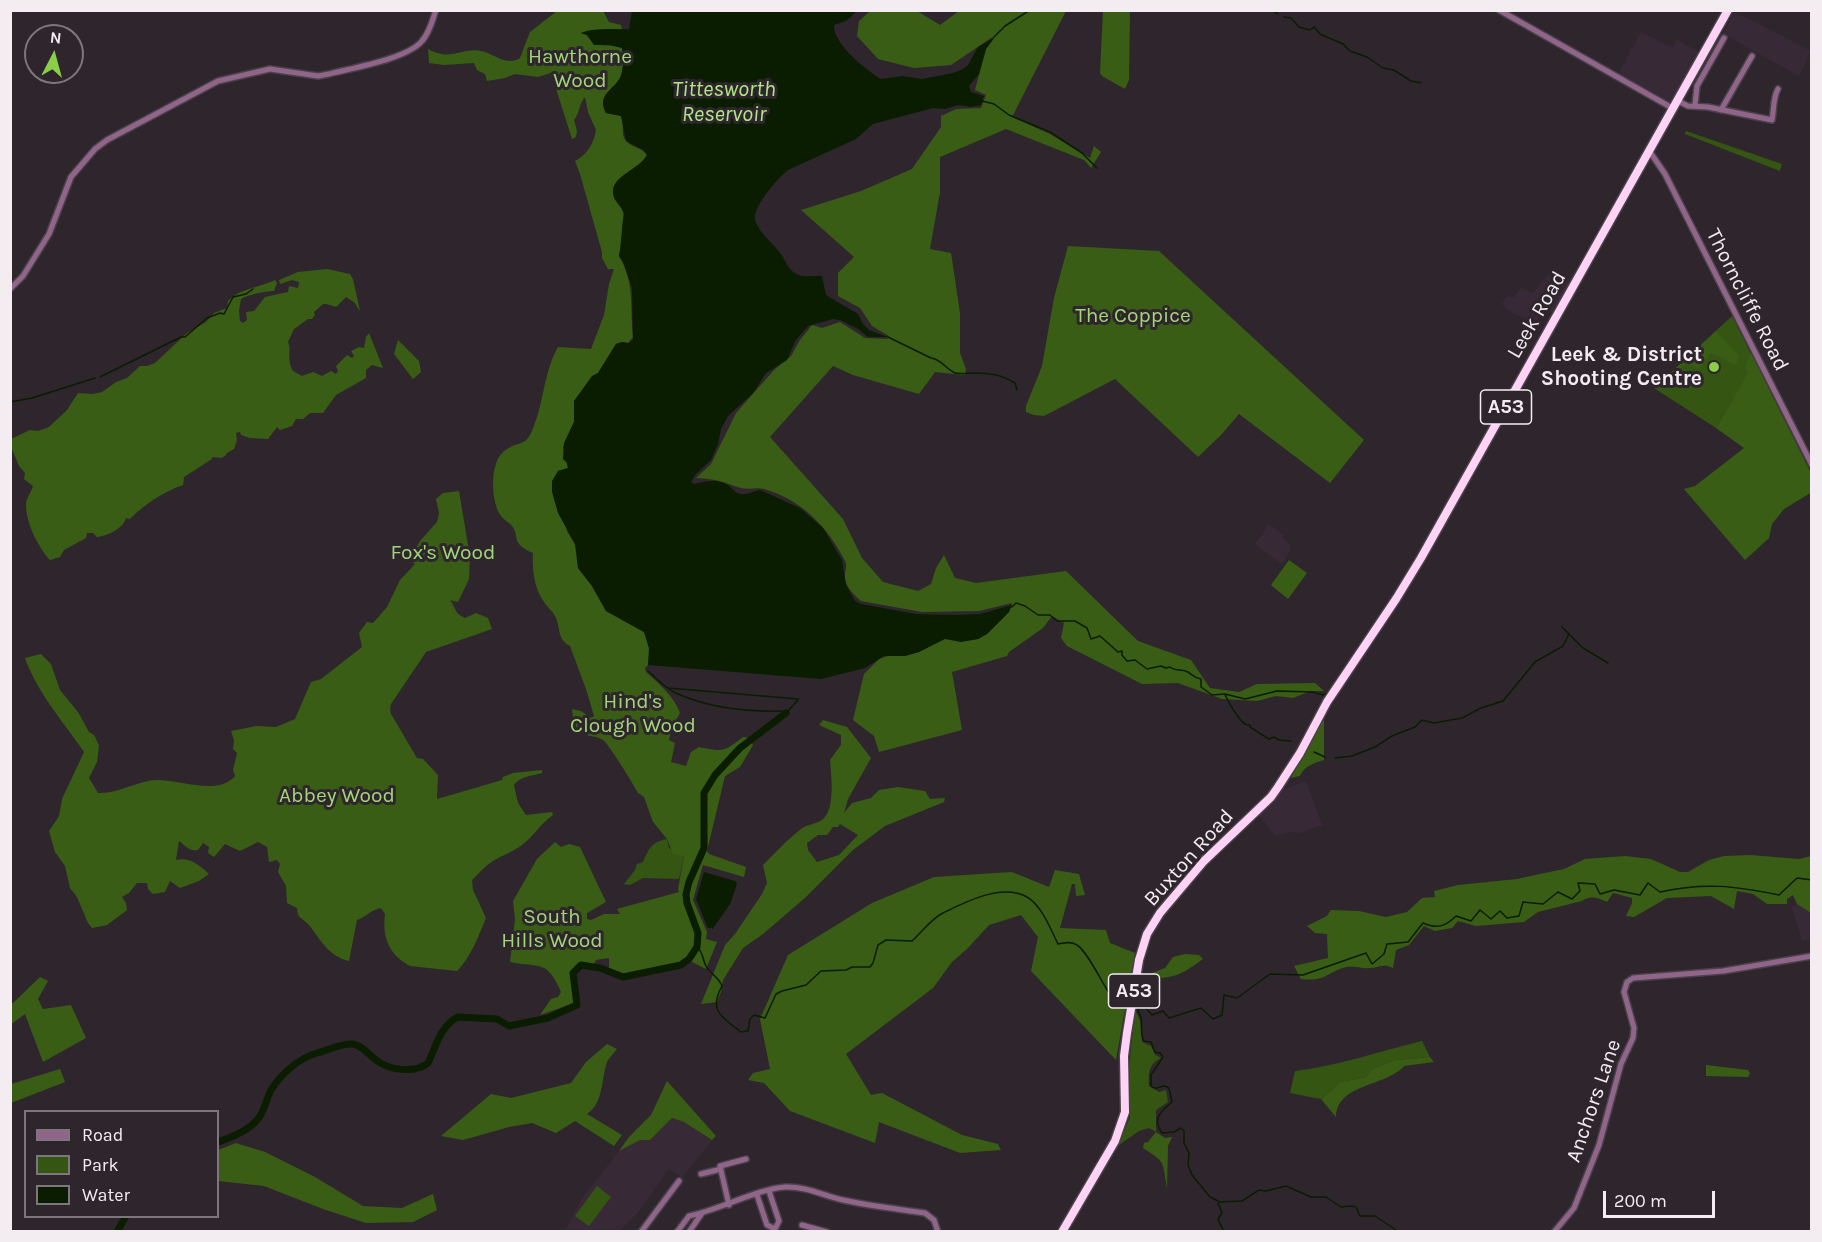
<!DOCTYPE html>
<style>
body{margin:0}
#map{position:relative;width:1822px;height:1242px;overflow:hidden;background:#2f262d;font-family:Karla,sans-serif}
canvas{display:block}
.frame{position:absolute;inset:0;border:12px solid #f3edf2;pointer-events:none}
.legend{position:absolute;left:24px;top:1110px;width:195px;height:108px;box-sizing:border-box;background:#2f262d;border:2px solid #7d767c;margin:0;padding:8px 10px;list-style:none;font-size:18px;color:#f3edf2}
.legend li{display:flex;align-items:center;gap:12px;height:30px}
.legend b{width:30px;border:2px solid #7d767c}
.north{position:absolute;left:24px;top:24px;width:60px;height:60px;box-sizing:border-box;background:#2f262d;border:2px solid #7d767c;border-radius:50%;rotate:6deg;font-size:16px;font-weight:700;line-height:24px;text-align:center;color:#f3edf2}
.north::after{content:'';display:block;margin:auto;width:21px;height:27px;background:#89cf49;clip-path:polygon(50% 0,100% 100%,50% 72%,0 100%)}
.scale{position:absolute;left:1603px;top:1191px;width:112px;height:27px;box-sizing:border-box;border:3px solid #f3edf2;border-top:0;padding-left:8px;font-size:18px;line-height:21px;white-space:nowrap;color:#f3edf2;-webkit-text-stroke:4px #2f262d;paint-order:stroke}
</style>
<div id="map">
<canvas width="1822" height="1242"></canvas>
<div class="frame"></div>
<ul class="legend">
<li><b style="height:8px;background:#916589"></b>Road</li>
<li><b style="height:16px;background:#345612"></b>Park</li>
<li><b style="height:16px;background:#0a1d00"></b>Water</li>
</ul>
<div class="north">N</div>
<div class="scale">200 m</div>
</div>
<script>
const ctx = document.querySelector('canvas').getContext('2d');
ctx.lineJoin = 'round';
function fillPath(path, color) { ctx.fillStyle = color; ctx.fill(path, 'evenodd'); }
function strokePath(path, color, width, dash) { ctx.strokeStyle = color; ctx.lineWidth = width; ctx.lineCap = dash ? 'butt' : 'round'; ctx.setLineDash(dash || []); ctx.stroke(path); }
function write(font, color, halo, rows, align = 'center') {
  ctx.font = font + ' Karla,sans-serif'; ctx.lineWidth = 6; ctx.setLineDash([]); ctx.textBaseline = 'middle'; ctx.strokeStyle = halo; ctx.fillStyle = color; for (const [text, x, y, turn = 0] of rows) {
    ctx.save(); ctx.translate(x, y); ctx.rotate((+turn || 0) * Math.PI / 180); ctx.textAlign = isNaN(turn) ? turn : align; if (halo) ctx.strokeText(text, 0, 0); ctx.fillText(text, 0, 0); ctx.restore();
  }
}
fillPath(new Path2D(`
 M 1735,12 L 1811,51 L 1799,76 L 1723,34 Z
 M 1641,32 L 1672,48 L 1677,40 L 1700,53 L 1673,103 L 1618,74 Z
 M 1552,271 L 1557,271 L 1567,275 L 1570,284 L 1554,313 L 1544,309 L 1535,324 L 1506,309 L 1502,304 L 1507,296 L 1514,298 L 1521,287 L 1532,293 Z
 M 1269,524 L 1284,535 L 1282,537 L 1290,544 L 1290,551 L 1282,564 L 1255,544 Z
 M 1306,781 L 1319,817 L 1323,825 L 1299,833 L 1289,832 L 1276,836 L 1258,814 L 1282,790 Z
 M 1797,904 L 1811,913 L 1811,939 L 1802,941 L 1792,907 Z
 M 672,1118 L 684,1122 L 712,1140 L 682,1178 L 669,1169 L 636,1215 L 619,1231 L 564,1232 L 581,1200 L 619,1151 L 640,1140 L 650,1140 Z`), '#382936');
fillPath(new Path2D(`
 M 1686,131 L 1782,164 L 1780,171 L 1685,134 Z
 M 1732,316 L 1755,362 L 1716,428 L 1654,388 Z
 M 667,839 L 669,848 L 684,856 L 679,879 L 643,878 L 630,885 L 624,884 L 635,870 L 637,864 L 643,862 C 649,848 652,842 667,839 Z
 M 1135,1010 L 1140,1020 L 1142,1042 L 1151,1046 L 1155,1055 L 1161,1058 C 1149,1064 1148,1073 1149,1086 L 1159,1092 L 1166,1090 L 1168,1102 L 1156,1110 L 1156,1132 L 1149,1128 L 1139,1131 L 1116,1147 L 1130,1118 L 1129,1068 Z
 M 1422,1041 L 1430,1057 L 1395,1060 L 1372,1069 L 1366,1077 L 1340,1082 L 1321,1099 L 1290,1093 L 1295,1071 C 1338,1066 1380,1051 1422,1041 Z
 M 597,1186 L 611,1197 L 589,1226 L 575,1216 Z`), '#345612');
fillPath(new Path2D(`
 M 557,11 L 603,11 L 609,22 L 621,25 L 622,29 C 607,32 595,28 581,33 L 587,35 C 598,51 606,42 622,48 C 624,57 624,74 618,81 C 609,93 598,97 606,113 L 621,116 C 625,124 620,134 626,141 C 632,148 642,147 647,155 L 640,164 L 618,180 L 614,198 C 617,202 621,206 623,211 C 625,218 621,247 619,256 C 635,282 630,307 633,337 L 628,343 L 622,342 L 616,344 L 598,373 L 590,380 L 574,401 L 574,422 L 563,447 L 568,468 L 558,471 L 567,531 L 577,548 L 578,568 L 592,586 L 606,611 L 644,632 L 647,639 L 650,652 L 648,665 L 645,668 L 646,672 C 660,685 673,695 680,713 L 672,727 L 669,740 L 675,743 L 671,762 L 686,766 L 691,752 L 699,747 C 723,752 724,752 743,737 L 749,738 L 753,745 L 740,767 L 725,776 L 707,851 L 709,854 L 746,867 L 744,877 L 703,865 L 693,900 L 707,932 L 706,939 L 717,942 L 706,969 L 684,958 L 678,963 L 624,974 L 609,968 L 609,958 L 596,960 L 594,964 L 581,964 L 572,972 L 575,987 L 573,987 L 574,1003 L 540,1015 L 551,999 L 558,997 L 561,992 C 547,959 540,968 510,962 L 515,919 L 513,901 L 537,859 L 555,842 L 561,847 L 569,844 L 580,847 L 606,902 L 587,913 L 587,919 L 591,920 L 604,914 L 620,914 L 617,909 L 679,892 L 678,889 L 684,856 L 673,854 L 667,839 L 653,822 L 644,797 L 638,793 C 634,785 608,743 603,740 C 591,733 587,740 574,726 L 572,709 L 581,711 L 591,718 L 594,716 L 586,689 L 570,646 C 557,639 561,630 556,618 C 553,611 546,606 542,599 C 534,586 532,568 533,553 C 507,542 523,535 509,523 C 505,520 502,518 499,513 C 491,498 489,459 507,449 C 522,440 526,447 534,426 C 544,400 544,372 558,347 L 591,349 L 604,315 L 609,284 L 614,269 L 608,269 L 602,258 L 602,252 L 580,174 L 575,161 C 587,155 594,143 596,130 L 588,112 L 585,97 C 579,103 580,113 574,120 L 577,131 L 576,137 L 572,139 L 551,73 L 538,77 L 515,74 L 505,78 L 487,81 L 485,74 L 477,70 L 474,63 L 444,65 L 429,63 L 428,49 C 452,63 464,45 485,52 C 497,56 507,66 520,58 L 530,32 Z
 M 870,11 L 917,11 L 940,25 L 959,11 L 1066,11 L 1012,117 L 1050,134 L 1090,158 L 1094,146 L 1101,152 L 1091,168 L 1084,160 L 1006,129 L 940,157 L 940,192 L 930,249 L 951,253 L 960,313 L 960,353 L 966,369 L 965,375 L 935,372 L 919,394 L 853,375 L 833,366 L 770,437 L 843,519 L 862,558 L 883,582 L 918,591 L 931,584 L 936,568 L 944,555 L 955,578 L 976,583 L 1066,571 L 1138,641 L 1191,660 L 1210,688 L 1239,692 L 1257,684 L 1315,683 L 1324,691 L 1311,691 L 1293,698 L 1276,696 L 1257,701 L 1222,699 L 1178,683 L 1142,684 L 1067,646 L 1061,638 L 1064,623 L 1052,616 L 1043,628 L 1009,652 L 1007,656 L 952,672 L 962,730 L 879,752 L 874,736 L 853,720 L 864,674 L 879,659 L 888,656 L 905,656 L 919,652 L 945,638 L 963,641 L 978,639 L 987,634 L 1009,612 L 1012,603 L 979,611 L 922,612 L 861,601 C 854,595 847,588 845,579 C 844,572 848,566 845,561 C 828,527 802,500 764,489 C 757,487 748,490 741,488 C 722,482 718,479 696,478 L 711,464 L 736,413 L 774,370 L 791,356 L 800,340 L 812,325 L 822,328 L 840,322 L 865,338 L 887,339 L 889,336 L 872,326 L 860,308 L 838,296 L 838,273 L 854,257 L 801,210 L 861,191 L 912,169 L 941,127 L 941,116 L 956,109 L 981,108 L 986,95 L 975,90 L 986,49 L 994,36 L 951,65 L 914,68 L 878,59 L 857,36 L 859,21 Z
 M 1103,11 L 1130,11 L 1129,80 L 1125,89 L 1102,76 L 1100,73 Z
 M 1068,246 L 1159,251 L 1364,440 L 1330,483 L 1239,414 L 1221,435 L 1198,457 L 1115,379 L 1044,416 L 1034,415 L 1026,412 L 1026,406 L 1042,366 L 1054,298 Z
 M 327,269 L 350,274 L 353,279 L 360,311 L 354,302 L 346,297 L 336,307 L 327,304 L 323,304 L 314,312 L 315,315 L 312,319 L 308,319 L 294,329 L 288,342 C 292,351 286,358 293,371 L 302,376 L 313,372 L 322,376 L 331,371 L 336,374 L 338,371 L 336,366 L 347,355 L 352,358 L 354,356 L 351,351 L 359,347 L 364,348 L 366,337 L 369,333 L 383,368 L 372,365 L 366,370 L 366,378 L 336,395 L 323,413 L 310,413 L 303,419 L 296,419 L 292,426 L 280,430 L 277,427 L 268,439 L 250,438 L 241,435 L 240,432 L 236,433 L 237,440 L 234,449 L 227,453 L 225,456 L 221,458 L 212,457 L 212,459 L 184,477 L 183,485 C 165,491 143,505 130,519 L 126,518 C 123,529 107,536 97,537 L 93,533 L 87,533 L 86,538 L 64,550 L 60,557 L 50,560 C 38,547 26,523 26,505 C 26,498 31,493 33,486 L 24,479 L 25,473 L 19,466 L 12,449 L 11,449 L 11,439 L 30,430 L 38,431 L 49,427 L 67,410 L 78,393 L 92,394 L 102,392 L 116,382 L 127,378 L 140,366 L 147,366 L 155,363 L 187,333 L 206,322 L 214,313 L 227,308 L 228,301 C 241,288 258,288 275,280 L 277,283 L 274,291 C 266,291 247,295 241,299 L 239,311 L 240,321 L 243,323 L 247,320 L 246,312 L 254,311 L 265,297 L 288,292 L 289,286 L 298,288 L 299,282 L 292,280 L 280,284 L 279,280 L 298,272 Z
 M 1716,331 L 1739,356 L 1736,365 L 1711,353 L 1699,369 L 1686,362 L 1668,387 L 1661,382 Z
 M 398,340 L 419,361 L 421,372 L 413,379 L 394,354 Z
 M 1751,353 L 1811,473 L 1812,492 L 1784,509 L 1772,524 L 1769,538 L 1745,560 L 1684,489 L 1695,486 L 1744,448 L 1716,428 L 1748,373 L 1745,367 Z
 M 459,491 L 470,557 L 469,579 L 458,602 L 450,600 C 456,608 454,613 465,618 L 476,613 L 488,618 L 492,629 L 426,652 L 391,704 L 390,709 L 391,714 L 417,758 L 423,759 L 438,775 L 437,799 L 502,780 L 503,777 L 513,773 L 542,770 L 542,773 C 532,776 520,776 514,785 L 518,803 L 526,815 L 552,812 L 553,815 C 540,824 534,836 522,845 C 513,852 502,855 493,861 C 485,866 478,874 472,880 L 473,890 L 486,918 C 478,937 471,957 457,971 L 410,966 C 389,955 382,937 385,914 L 381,908 C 372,909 366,917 357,920 L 349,961 C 328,956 321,940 309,925 C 305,921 301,919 298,915 L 297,908 L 287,903 L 286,886 L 278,872 L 280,864 L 277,860 L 269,862 L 267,847 L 258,842 L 240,851 L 225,844 L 214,857 L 208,853 L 209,847 L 203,843 L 198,850 C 189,852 185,845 179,841 L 176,860 C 190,857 199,865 209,874 L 199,881 L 180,888 L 170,881 L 165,892 L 153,894 L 148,889 L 147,883 L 137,883 L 129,893 L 122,897 L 126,903 L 127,910 L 107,925 L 92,928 L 88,923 L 77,897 L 70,888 L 65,866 L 55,852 L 49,831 L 59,816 L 62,799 L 84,752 C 63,721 38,694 25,658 L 41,654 L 51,664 L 60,690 L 78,712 L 89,732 L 94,735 L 99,745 L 97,762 L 89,778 L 98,793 C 119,794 138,780 158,780 C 182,780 218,796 235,776 L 233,770 L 237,753 L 233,749 L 234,740 L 231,731 L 256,726 L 276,727 L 295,719 L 311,682 L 321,679 L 362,647 L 359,633 L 367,622 L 373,623 L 387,607 L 400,580 L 415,564 L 410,559 L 420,541 L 437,522 L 439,513 L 436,499 L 443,493 Z
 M 1289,560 L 1307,573 L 1288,599 L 1271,585 Z
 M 823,720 L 847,727 L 871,758 L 848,799 L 844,813 L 852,803 L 871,798 L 879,790 L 898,787 L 925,791 L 930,799 L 945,798 L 944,802 L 885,826 L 853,850 L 806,897 L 763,934 L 743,948 L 723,980 L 721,992 L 717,1002 L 701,1004 L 725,945 L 735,934 L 762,894 L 767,883 L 763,865 C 775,853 788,839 801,829 C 808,824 816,824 822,820 C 836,809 831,775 830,760 L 841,745 L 841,735 L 819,725 ZM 840,824 L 858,835 L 839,855 L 817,862 L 808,850 L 807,843 L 818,835 L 827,835 L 833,827 L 838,827 Z
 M 1324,720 L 1324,760 C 1314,763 1304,766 1300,776 L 1291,778 L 1321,722 Z
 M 1750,855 L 1799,859 L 1811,856 L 1811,913 L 1797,904 L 1793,895 L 1787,899 L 1787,904 L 1767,904 L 1753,894 L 1737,891 L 1734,909 L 1711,896 L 1667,898 L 1634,917 L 1626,916 L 1632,903 L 1632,898 L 1613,893 L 1607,902 C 1598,898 1591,895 1582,901 L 1538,912 L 1524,922 L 1476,926 L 1458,921 L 1452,928 L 1435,931 L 1424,926 L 1409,945 L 1396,950 L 1393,968 C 1383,963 1379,968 1370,968 C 1362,969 1354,965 1346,967 C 1325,973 1326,982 1301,979 L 1294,966 L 1328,958 L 1327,934 L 1315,933 L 1307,926 L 1327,916 L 1331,910 L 1359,911 L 1386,917 L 1407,912 L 1422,898 L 1435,897 L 1434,891 L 1458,885 L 1517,879 L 1535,875 L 1564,869 L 1585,859 L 1625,856 L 1651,859 L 1680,872 L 1688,872 L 1709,860 L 1724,856 Z
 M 1055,870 L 1079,874 L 1085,895 L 1076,896 L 1075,884 L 1072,884 L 1060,928 L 1106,930 L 1110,943 L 1135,953 L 1116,1060 L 1031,971 L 1038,937 L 1021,915 L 989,925 L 967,949 L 952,962 L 933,988 L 846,1054 L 871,1095 L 882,1093 L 962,1135 L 998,1144 L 1001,1150 L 960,1153 L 879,1122 L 875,1143 L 790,1111 L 764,1083 L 748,1080 L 753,1073 L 770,1069 L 760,1019 L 788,955 L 872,903 L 934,877 L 1012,872 L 1049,887 Z
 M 1185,954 L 1199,955 L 1203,959 C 1185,972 1176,979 1152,978 L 1152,973 L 1165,968 L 1173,957 Z
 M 40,977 L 48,981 L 38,999 L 43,1009 L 71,1005 L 86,1038 L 43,1062 L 25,1014 L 10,1025 L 11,1005 Z
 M 607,1044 L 617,1049 C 613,1054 607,1060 606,1065 C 601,1083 603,1103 587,1114 L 622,1135 L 614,1146 L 575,1121 L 556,1133 L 532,1123 L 509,1127 L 463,1140 L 441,1136 L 491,1094 L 511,1098 L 571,1083 L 586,1062 Z
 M 1430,1057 L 1434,1062 L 1404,1066 C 1386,1087 1337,1083 1336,1117 L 1321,1099 L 1340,1082 L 1366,1077 L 1372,1069 L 1395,1060 Z
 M 1706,1065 L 1748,1070 L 1750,1073 L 1748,1077 L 1706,1076 Z
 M 60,1069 L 65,1082 L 11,1103 L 11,1084 Z
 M 667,1081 L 716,1136 L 712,1140 L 684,1122 L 672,1118 L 650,1140 L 640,1140 L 619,1151 L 629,1137 L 651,1115 Z
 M 1156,1132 L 1165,1138 L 1172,1137 L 1168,1146 L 1167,1188 C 1162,1160 1166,1163 1143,1148 L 1144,1143 L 1148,1142 Z
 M 236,1143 L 265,1152 L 315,1177 L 363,1206 L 402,1208 L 433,1194 L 437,1210 L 413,1222 L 366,1223 L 323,1209 L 264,1186 L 218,1181 L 218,1150 Z`), '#395d15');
fillPath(new Path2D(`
 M 632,11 L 857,11 L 846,21 L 834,25 C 833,44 866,70 881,79 L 903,76 L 922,79 L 953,73 L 963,69 L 968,65 L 978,47 L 995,37 L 986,49 L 979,74 L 969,86 L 971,92 L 984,96 L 981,105 L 971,107 L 959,105 L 945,109 L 933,108 L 873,124 L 856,139 L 788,170 C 779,177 752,207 755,220 C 759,233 773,243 781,254 C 787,263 788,271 799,275 C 807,278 814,275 822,276 L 826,295 L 858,314 L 863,324 L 869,330 L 888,337 L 868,337 L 858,329 L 840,320 L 833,319 L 808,326 L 796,340 L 787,360 L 766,373 L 753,393 L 728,416 L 721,429 L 718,444 L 711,460 L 696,474 L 691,482 L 694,484 C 703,482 715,479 724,483 C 731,485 733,493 741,494 C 748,495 753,491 760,490 L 800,508 L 823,528 L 842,560 L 846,585 L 855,601 L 861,604 L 916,614 L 955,615 L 980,614 L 1012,605 L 1009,612 L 987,634 L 978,639 L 961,642 L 945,639 L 919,652 L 905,656 L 884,656 L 865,668 L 821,679 L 648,665 L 649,648 L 644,632 L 606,611 L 592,586 L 578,568 L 575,544 L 558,513 L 552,492 L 552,481 L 558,471 L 568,468 L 567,463 L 563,459 L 564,443 L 574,422 L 574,401 L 592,376 L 598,373 L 616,344 L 622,342 L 628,343 L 633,340 L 632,288 L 623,262 L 619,256 C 622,241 621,228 624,214 C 622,206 613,201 613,193 C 611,176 640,169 647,155 L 643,150 L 626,141 L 621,116 L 606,113 C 598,97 608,93 618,81 C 624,74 624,57 622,48 L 610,45 L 594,45 L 587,35 L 581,33 C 597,27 612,30 629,29 Z
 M 704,872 L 735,881 L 737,884 L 730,904 L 712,930 L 712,928 L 708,928 L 706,924 L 696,899 Z`), '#0a1d00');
strokePath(new Path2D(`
 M 1271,10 L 1278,14
 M 1284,17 L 1291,18 L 1299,27 L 1310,30 L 1314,27 L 1320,34 L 1343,44 L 1350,51 L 1367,57 L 1383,68 L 1394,70 L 1411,81 L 1421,83
 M 994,37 L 1005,26 L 1030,10
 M 982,101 L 994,104 L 1009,115 L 1050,132 L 1082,153 L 1097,168
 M 888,337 L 931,358 C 941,359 946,369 955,373 C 961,374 968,373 974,373 C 990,373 1002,375 1015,383 L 1017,390
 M 100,377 L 181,337 L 185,337 L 207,318 L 220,313 L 224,314 L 233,297 L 246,294 L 253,289
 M 10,402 L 32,398 L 95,378
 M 1012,607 L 1016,603 L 1025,606 L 1038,615 L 1050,615 L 1057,621 L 1075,621 L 1087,628 L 1091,639 L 1100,636 L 1118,652 L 1122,651 L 1122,655 L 1127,661 L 1135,660 L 1147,669 L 1161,666 L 1166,668 L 1170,667 C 1176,672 1181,668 1188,672 C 1193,675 1194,678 1201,679 L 1201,687 L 1212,695 L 1225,694
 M 1569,634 L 1583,648 L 1608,663
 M 1348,664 L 1352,657
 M 648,671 C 657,679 667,690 678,694 C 710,708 749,712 784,711
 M 668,688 L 798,699
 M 788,711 L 798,700
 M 1291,741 L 1279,740 L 1274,737 L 1269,739 L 1250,727 L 1250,725 C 1249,725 1247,725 1245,724 C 1240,721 1227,701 1225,694 L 1245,699 L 1277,691 L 1312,692 L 1323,695 L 1328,693
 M 1314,752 L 1325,757
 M 1335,758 L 1352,756 L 1375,747 L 1392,736 L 1415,727 L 1422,720 L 1434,723 L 1462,718 L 1481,708 L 1503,701 L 1535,662 L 1563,646 L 1569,634 L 1562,627
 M 697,947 C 704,953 702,959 706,966 C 710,974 719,977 722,986 C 708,1011 722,1017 741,1032 L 748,1031 L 750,1019 L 754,1015 L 765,1018 L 776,994 L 782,991 L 806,985 L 821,971 L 846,970 L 852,967 L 870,967 L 873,963 L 878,945 L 886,940 L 912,941 C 921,933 932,918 943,913 C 965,902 1002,883 1027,897 C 1042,906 1050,928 1058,944 C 1064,943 1071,941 1077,945 C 1090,953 1109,999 1117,1003 C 1118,1003 1126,1005 1127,1005
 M 1218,1203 L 1222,1213 L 1218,1219 L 1224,1232
 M 1399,1232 L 1375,1216 L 1360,1216 L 1356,1207 L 1351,1206 L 1341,1207 L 1326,1197 L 1311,1197 L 1286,1186 L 1266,1191 L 1259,1190 L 1242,1201 L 1220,1202 L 1210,1197 L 1192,1175 L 1188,1165 L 1189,1153 L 1184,1143 L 1184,1131 L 1181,1128 L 1174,1132 L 1162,1133 C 1151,1118 1162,1111 1172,1102 L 1169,1088 L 1165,1086 C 1158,1086 1158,1091 1151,1086 L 1151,1075 L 1163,1057 L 1160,1053 L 1155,1052 L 1151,1042 L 1144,1041 C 1138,1029 1146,1023 1137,1009 L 1146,1008 L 1152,1015 L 1163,1011 L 1169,1018 L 1201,1008 L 1213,1019 L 1222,1015 L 1224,995 L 1237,998 L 1270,974 L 1303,975 L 1366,953 L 1372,964 L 1384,954 L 1387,944 L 1408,942 L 1423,923 C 1437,929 1445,927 1456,916 L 1471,921 L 1480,910 L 1491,919 L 1500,911 L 1507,918 L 1519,916 L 1523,902 L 1543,904 L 1558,892 L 1572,899 L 1580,891 L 1578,883 L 1595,884 L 1600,894 L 1614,890 L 1640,895 L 1648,883 L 1660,892 C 1705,882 1735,886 1779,895 L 1797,878 L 1812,880`), '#0a1d00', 1.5);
strokePath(new Path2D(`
 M 218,1142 C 232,1137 251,1130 260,1116 C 265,1108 267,1098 271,1090 C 281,1074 299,1058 317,1053 C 328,1050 342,1043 353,1044 C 363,1046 368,1054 376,1060 C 389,1070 414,1074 428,1063 C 436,1047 440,1026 458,1017 L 497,1019 L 509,1026 L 548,1018 L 577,1005 L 573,973 L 581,965 L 600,968 L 623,977 L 681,965 L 689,959 L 697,947 L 698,933 L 687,903 L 686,894 L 689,882 L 704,848 L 704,793 L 715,775 L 740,748 L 786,713
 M 117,1232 L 126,1216`), '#0a1d00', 7);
const minor = new Path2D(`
 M 1499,10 L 1674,109
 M 1678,101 L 1688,106 L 1708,107 L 1772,120 C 1774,110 1773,97 1778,89
 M 1695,105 L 1697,86 L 1724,38
 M 1721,110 L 1752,56
 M 1650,152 L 1665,174 L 1812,465
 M 10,289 L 23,276 L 49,234 L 71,177 L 95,149 L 107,140 L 218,81 L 270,69 L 318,76 L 329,74 C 352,68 407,59 422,41 C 430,32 432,21 436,10
 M 701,1174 L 721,1169
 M 757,1195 L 767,1225 L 775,1229 L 779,1221 L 769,1191
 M 729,1205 L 720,1166 L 746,1159
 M 802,1225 L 827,1232
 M 641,1232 L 679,1181
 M 677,1232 L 689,1216 C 719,1210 757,1189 785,1187 C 806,1186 824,1196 843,1200 C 870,1206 898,1209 925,1213 L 934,1220 L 938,1232
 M 689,1232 L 702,1213
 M 1554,1232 L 1574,1208 L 1599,1145 L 1621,1064 L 1633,1038 L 1634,1028 L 1624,992 L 1627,982 L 1633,978 L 1723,971 L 1812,956`);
const highway = new Path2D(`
 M 1062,1232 L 1115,1141 L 1125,1112 L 1124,1056 L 1127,1033 L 1139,960 L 1147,934 L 1160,913 L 1204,861 L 1271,797 L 1278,787 L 1300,753 L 1327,702 L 1396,599 L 1421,558 L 1728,10`);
strokePath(minor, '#4a4249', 8);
strokePath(highway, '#4a4249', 11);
strokePath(minor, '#916589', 5);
strokePath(highway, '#ffd3f6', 8);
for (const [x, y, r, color] of [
 [1714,367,6,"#89cf49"]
]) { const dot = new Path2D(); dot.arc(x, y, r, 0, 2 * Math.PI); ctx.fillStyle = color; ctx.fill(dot); strokePath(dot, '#2f262d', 2); }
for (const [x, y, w] of [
 [1506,407,51],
 [1134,991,51]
]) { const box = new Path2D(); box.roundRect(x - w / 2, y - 17, w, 34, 4.5); ctx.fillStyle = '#2f262d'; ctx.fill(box); strokePath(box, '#f3edf2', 1.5); }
write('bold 20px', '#f3edf2', null, [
 ["A53",1506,407],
 ["A53",1134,991]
]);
write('21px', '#a1d777', '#2f262d', [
 ["Hawthorne",580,57],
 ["Wood",580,81],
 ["The Coppice",1133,316],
 ["Fox's Wood",443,553],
 ["Hind's",633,702],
 ["Clough Wood",633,726],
 ["Abbey Wood",337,796],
 ["South",552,917],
 ["Hills Wood",552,941]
]);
write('21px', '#f3edf2', '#2f262d', [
 ["Thorncliffe Road",1747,300,63],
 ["Leek Road",1537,315,-60],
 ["Buxton Road",1189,858,-48],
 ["Anchors Lane",1594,1101,-71]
]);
write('bold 21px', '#f3edf2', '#2f262d', [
 ["Leek & District",1702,355],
 ["Shooting Centre",1702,379]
], 'right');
write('italic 22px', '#b1e887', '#2f262d', [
 ["Tittesworth",724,90],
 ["Reservoir",724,115]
]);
</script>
